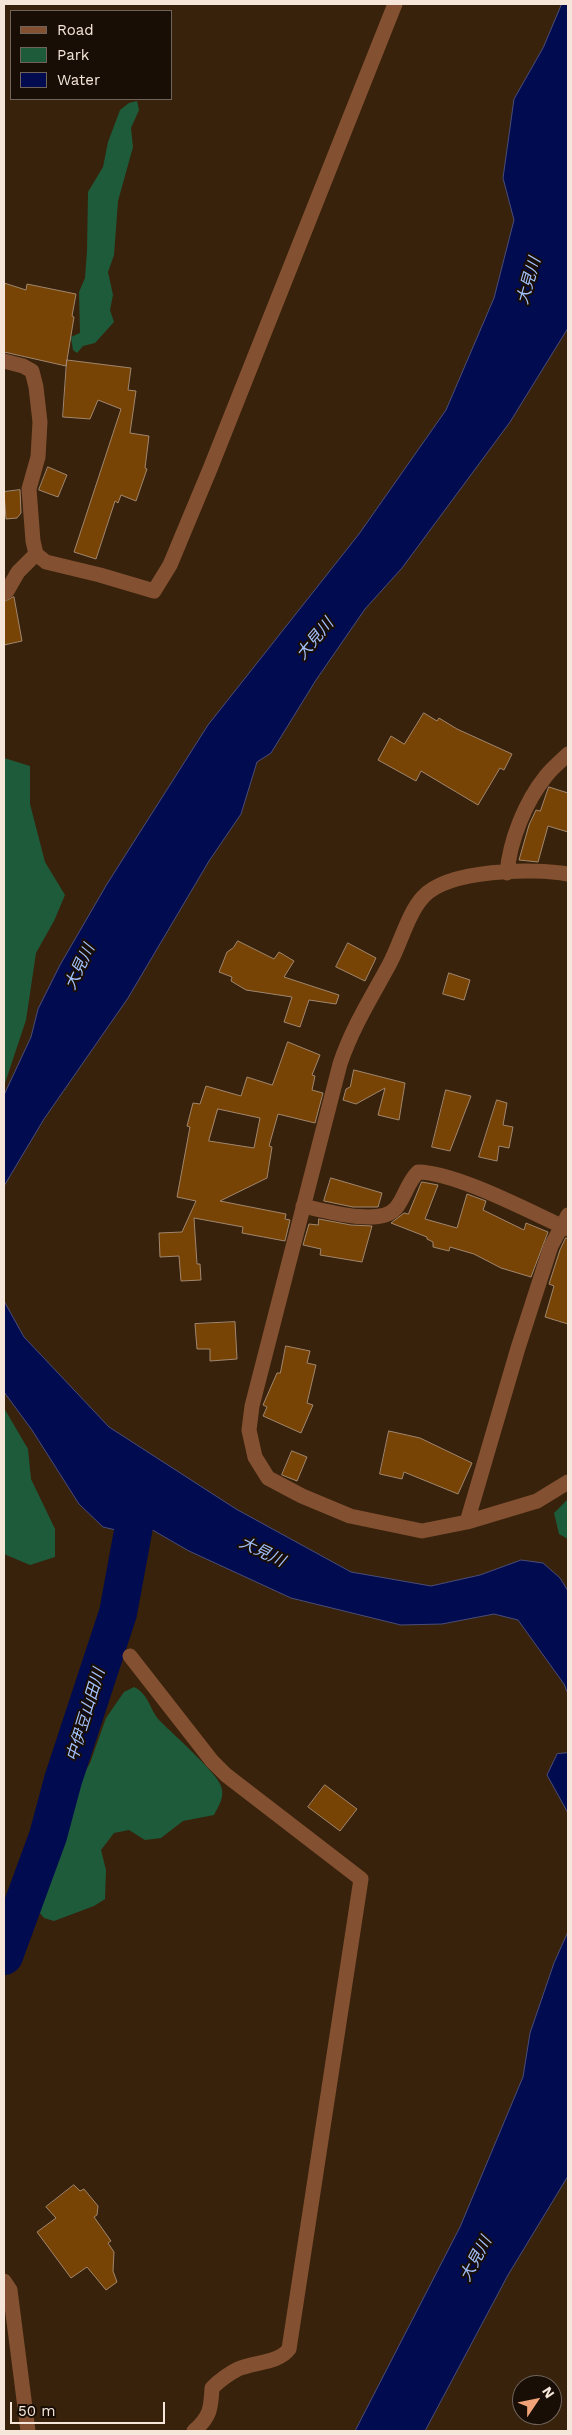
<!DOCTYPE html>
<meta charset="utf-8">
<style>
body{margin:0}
#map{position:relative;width:572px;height:2435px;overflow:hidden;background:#38220c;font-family:"Work Sans",sans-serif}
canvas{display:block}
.frame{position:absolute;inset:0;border:5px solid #f5e6d9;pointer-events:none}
.legend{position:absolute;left:10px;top:10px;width:162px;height:90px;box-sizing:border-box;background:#180e06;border:1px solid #70645a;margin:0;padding:6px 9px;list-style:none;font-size:15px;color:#f5e6d9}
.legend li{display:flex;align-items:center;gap:10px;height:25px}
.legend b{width:25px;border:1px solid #70645a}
.north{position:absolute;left:512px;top:2375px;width:50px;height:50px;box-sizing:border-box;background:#180e06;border:1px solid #70645a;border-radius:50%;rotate:56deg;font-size:14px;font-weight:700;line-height:20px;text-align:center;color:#f5e6d9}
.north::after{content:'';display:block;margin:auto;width:18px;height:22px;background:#f0a378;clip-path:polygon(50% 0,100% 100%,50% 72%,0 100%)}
.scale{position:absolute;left:10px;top:2402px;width:155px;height:22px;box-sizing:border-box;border:2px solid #f5e6d9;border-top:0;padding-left:6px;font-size:15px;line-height:18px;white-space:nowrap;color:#f5e6d9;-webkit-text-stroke:4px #180e06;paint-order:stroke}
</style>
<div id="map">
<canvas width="572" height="2435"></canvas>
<div class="frame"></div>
<ul class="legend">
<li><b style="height:6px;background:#835131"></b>Road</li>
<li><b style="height:14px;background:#1e5b3a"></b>Park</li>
<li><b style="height:14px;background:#000c4f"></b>Water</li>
</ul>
<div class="north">N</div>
<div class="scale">50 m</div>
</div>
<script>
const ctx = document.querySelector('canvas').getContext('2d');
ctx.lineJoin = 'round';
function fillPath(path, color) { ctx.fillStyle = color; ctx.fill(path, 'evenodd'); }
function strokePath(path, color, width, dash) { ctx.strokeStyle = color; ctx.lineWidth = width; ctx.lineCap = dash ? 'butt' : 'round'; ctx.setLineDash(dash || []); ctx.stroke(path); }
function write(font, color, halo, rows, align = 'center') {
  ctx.font = font + ' "Work Sans","Noto Sans JP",sans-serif'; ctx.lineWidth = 4; ctx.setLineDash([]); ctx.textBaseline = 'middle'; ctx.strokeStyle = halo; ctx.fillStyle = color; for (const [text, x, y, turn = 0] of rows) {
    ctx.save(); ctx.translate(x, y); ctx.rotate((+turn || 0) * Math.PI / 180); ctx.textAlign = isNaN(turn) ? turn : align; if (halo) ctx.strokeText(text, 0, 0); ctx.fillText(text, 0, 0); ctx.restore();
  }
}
fillPath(new Path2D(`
 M 137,101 L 139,110 L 131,128 L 133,147 L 118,201 L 114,255 L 108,272 L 113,295 L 110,310 L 114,322 L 95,343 L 83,346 L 77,353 L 73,350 L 71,337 L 80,333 L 79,292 L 85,278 L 87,251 L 88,192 L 103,167 L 108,142 L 120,110 L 129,103 Z
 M 4,758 L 30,766 L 30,804 L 45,862 L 65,895 L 54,921 L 36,953 L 26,1020 L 4,1086 Z
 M 4,1408 L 28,1449 L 31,1479 L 55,1529 L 55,1557 L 30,1565 L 4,1554 Z
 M 568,1499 L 568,1539 L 559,1534 L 554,1513 Z
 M 134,1687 C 150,1695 149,1710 161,1722 C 173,1734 217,1773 221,1786 C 225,1797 219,1805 214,1815 L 183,1821 L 161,1838 L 145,1840 L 129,1830 L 114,1833 L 101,1850 L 106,1870 L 105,1899 L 94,1906 L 54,1921 L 44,1918 L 35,1907 L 36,1886 L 46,1873 L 59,1841 L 67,1804 L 78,1792 L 81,1779 L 90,1763 L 106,1718 L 124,1692 Z`), '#1e5b3a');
const water = new Path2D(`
 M 562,4 L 568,4 L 568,328 L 510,422 L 402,568 L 365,609 L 316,680 L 271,753 L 257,762 L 241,814 L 209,861 L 128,998 L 44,1119 L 4,1186 L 4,1095 L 31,1037 L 38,1009 L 60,965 L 107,884 L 208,725 L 359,534 L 446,410 L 494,298 L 514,220 L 503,178 L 514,99 L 543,48 Z
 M 4,1301 L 24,1337 L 109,1427 L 236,1509 L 351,1572 L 431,1586 L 480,1575 L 521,1560 L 543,1563 L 560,1578 L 568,1591 L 568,1694 L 564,1684 L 518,1620 L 494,1614 L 442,1624 L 401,1625 L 291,1598 L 189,1551 L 149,1528 L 116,1530 L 103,1527 L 79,1504 L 32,1430 L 4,1392 Z
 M 568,1753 L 568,1813 L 547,1775 L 557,1754 Z
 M 568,1932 L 568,2176 L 508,2275 L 425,2431 L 355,2431 L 460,2227 L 523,2077 L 530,2033 L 554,1963 Z`);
fillPath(water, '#000c4f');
strokePath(water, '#4a4d78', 1);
strokePath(new Path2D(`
 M 4,1956 L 48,1836 L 63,1780 L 118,1613 L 137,1510 L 133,1479`), '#000c4f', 38);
const building = new Path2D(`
 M 4,283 L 26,290 L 27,284 L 76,294 L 72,316 L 74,317 L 66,366 L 4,352 Z
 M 67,360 L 131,368 L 128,390 L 136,391 L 130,433 L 149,436 L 145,468 L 147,469 L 136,501 L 121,495 L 118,503 L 115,501 L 96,559 L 74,552 L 121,409 L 98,400 L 90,419 L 63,417 Z
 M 48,467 L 67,475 L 58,497 L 39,490 Z
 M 20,490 L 21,513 L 17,518 L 6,519 L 4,492 Z
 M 14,597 L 22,641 L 4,645 L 4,602 Z
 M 424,713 L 437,721 L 439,718 L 457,729 L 512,754 L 504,770 L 500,768 L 478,805 L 421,771 L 416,781 L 378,760 L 391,736 L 404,744 Z
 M 549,787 L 568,793 L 568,832 L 548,826 L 538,862 L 519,860 L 529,825 L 536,810 L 540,811 Z
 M 238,941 L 274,959 L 279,952 L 294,961 L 284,977 L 339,995 L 336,1004 L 309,1000 L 300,1027 L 284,1022 L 292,997 L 246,990 L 231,981 L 232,977 L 219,972 L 227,952 L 233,948 Z
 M 348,943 L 376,958 L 365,981 L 336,967 Z
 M 449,973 L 470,980 L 464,1000 L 443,994 Z
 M 288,1042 L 320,1055 L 312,1075 L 315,1076 L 312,1090 L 323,1093 L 315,1123 L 278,1114 L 269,1146 L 272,1147 L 267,1178 L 220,1201 L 286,1214 L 285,1219 L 290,1220 L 285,1241 L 242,1233 L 243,1227 L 194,1218 L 197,1264 L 200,1264 L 201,1280 L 181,1281 L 179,1256 L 160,1257 L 159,1233 L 182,1232 L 196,1201 L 177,1197 L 190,1127 L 187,1126 L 193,1103 L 200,1104 L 206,1086 L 241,1096 L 247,1077 L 272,1085 ZM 218,1109 L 260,1118 L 254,1148 L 209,1141 Z
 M 354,1070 L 405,1083 L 399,1120 L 378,1115 L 385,1088 L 356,1104 L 343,1100 L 346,1089 L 350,1087 Z
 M 446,1090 L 471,1096 L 450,1151 L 432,1147 Z
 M 497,1100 L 507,1103 L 503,1125 L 513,1127 L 509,1148 L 499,1146 L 497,1161 L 479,1157 Z
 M 331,1178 L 382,1193 L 378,1207 L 353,1207 L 324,1201 Z
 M 422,1182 L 438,1185 L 425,1219 L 457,1228 L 467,1194 L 486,1201 L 483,1210 L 524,1230 L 526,1223 L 548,1232 L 531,1277 L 501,1268 L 474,1254 L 450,1247 L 449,1251 L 433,1247 L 433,1242 L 427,1239 L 427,1237 L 391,1223 L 404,1213 L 408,1214 Z
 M 319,1219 L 351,1225 L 372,1226 L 362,1262 L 320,1255 L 321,1249 L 303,1245 L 309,1224 L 318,1225 Z
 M 566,1238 L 568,1239 L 568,1324 L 545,1317 L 554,1286 L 549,1284 L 560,1250 Z
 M 235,1322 L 237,1359 L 210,1361 L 210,1349 L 197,1349 L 195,1324 Z
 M 286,1346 L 310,1351 L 307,1363 L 316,1365 L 307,1403 L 313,1405 L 301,1433 L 263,1416 L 267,1407 L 263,1405 L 277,1373 L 280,1373 Z
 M 389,1431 L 420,1438 L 472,1463 L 458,1494 L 404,1472 L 402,1479 L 380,1474 Z
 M 292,1451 L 307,1457 L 297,1481 L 282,1475 Z
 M 325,1785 L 357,1809 L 340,1831 L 308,1807 Z
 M 74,2185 L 80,2191 L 84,2189 L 98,2206 L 97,2215 L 94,2217 L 111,2241 L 108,2243 L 114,2252 L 113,2271 L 117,2282 L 106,2290 L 87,2267 L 71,2278 L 37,2232 L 56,2218 L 46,2207 Z`);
fillPath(building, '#774405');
strokePath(building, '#a1866e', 1);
strokePath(new Path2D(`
 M 4,361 L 23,366 L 32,371 L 36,387 L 40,422 L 38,457 L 29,489 L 33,541 L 36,554 L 46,562 L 100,575 L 154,591 L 170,565 L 210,469 L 395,4
 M 4,593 L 7,591 L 18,572 L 36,554
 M 507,873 C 510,840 525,802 546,776 C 552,768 561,761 568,754
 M 568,874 C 533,868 448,869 423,897 C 408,913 400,945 389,965 C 371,998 352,1028 340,1064 L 252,1406 L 249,1430 L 255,1457 L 268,1478 L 302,1496 L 350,1516 L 422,1531 L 467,1522 L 537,1501 L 568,1482
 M 303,1206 C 325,1211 381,1227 396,1208 C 405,1197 407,1183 418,1172 C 458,1173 530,1212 568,1229
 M 467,1522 L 518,1348 L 551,1246 L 568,1215
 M 130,1656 L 212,1761 L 226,1775 L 361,1879 L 289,2349 C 279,2363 254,2362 238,2369 C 228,2374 220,2380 212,2388 C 211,2409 210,2417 194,2431
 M 4,2281 L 10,2290 L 28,2431`), '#835131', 15);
write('italic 16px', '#a3c1fd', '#180e06', [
 ["大見川",529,281,-74],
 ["大見川",315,639,-50],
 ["大見川",80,967,-65],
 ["大見川",262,1552,26],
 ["中伊豆山田川",86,1715,-73],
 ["大見川",476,2259,-62]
]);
</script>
